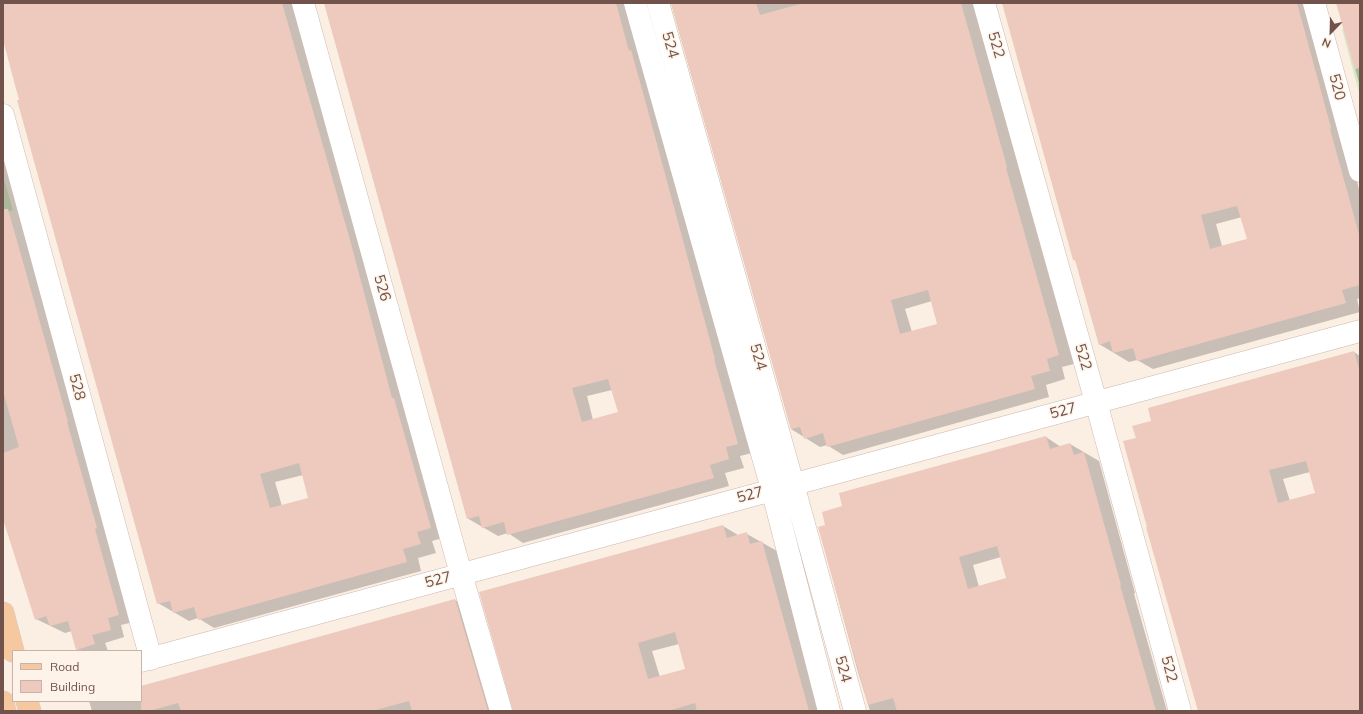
<!DOCTYPE html>
<style>
body{margin:0}
#map{position:relative;width:1363px;height:714px;overflow:hidden;background:#fbeee3;font-family:Mulish,sans-serif}
canvas{display:block}
.frame{position:absolute;inset:0;border:4px solid #71534b;pointer-events:none}
.legend{position:absolute;left:12px;top:650px;width:130px;height:52px;box-sizing:border-box;background:#fef3e9;border:1px solid #c6b3aa;margin:0;padding:5px 7px;list-style:none;font-size:12px;color:#71534b}
.legend li{display:flex;align-items:center;gap:8px;height:20px}
.legend b{width:20px;border:1px solid #c6b3aa}
.north{position:absolute;left:1311px;top:12px;width:40px;height:40px;-webkit-text-stroke:3px #fef3e9;paint-order:stroke;rotate:203deg;font-size:11px;font-weight:700;line-height:16px;text-align:center;color:#71534b}
.north::after{content:'';display:block;margin:auto;width:14px;height:18px;background:#71534b;clip-path:polygon(50% 0,100% 100%,50% 72%,0 100%)}
</style>
<div id="map">
<canvas width="1363" height="714"></canvas>
<div class="frame"></div>
<ul class="legend">
<li><b style="height:5px;background:#f5c8a0"></b>Road</li>
<li><b style="height:11px;background:#eec9bd"></b>Building</li>
</ul>
<div class="north">N</div>
</div>
<script>
const ctx = document.querySelector('canvas').getContext('2d');
ctx.lineJoin = 'round';
function fillPath(path, color) { ctx.fillStyle = color; ctx.fill(path, 'evenodd'); }
function strokePath(path, color, width, dash) { ctx.strokeStyle = color; ctx.lineWidth = width; ctx.lineCap = dash ? 'butt' : 'round'; ctx.setLineDash(dash || []); ctx.stroke(path); }
function write(font, color, halo, rows, align = 'center') {
  ctx.font = font + ' Mulish,sans-serif'; ctx.lineWidth = 3; ctx.setLineDash([]); ctx.textBaseline = 'middle'; ctx.strokeStyle = halo; ctx.fillStyle = color; for (const [text, x, y, turn = 0] of rows) {
    ctx.save(); ctx.translate(x, y); ctx.rotate((+turn || 0) * Math.PI / 180); ctx.textAlign = isNaN(turn) ? turn : align; if (halo) ctx.strokeText(text, 0, 0); ctx.fillText(text, 0, 0); ctx.restore();
  }
}
fillPath(new Path2D(`
 M 1360,25 L 1360,96 L 1342,29 Z
 M 3,176 L 13,210 L 3,213 Z`), '#d7e7c3');
fillPath(new Path2D(`
 M 3,3 L 295,3 L 446,537 L 432,541 L 436,553 L 418,558 L 421,571 L 214,628 L 198,618 L 189,621 L 158,603 L 3,36 ZM 303,475 L 310,499 L 282,506 L 275,482 Z
 M 326,3 L 628,3 L 752,453 L 740,456 L 744,468 L 725,473 L 729,486 L 523,543 L 508,533 L 498,536 L 467,518 ZM 612,390 L 619,413 L 593,420 L 587,396 Z
 M 671,3 L 974,3 L 1022,176 L 1021,176 L 1074,364 L 1062,367 L 1065,379 L 1046,385 L 1049,397 L 843,455 L 827,445 L 820,447 L 791,429 ZM 932,301 L 938,325 L 912,332 L 905,309 Z
 M 1003,3 L 1309,3 L 1360,193 L 1360,298 L 1357,299 L 1360,312 L 1153,369 L 1137,360 L 1129,362 L 1099,344 L 1076,261 L 1074,260 ZM 1242,217 L 1248,239 L 1222,246 L 1216,224 Z
 M 1338,3 L 1360,3 L 1360,87 Z
 M 3,148 L 133,622 L 121,625 L 124,637 L 105,643 L 108,651 L 81,651 L 77,649 L 72,631 L 65,633 L 36,619 L 3,518 Z
 M 1354,352 L 1360,356 L 1360,711 L 1199,711 L 1137,439 L 1153,421 ZM 1310,472 L 1316,494 L 1290,501 L 1283,479 Z
 M 1046,437 L 1061,447 L 1070,444 L 1099,461 L 1135,593 L 1134,594 L 1167,711 L 870,711 L 858,672 L 819,528 ZM 1001,557 L 1007,579 L 979,587 L 973,565 Z
 M 723,526 L 738,535 L 747,534 L 777,551 L 821,711 L 514,711 ZM 679,644 L 687,669 L 660,677 L 652,651 Z
 M 455,600 L 471,609 L 500,711 L 92,711 L 89,701 L 141,701 L 141,687 Z`), '#0003');
fillPath(new Path2D(`
 M 3,3 L 282,3 L 350,240 L 392,398 L 394,398 L 431,528 L 417,532 L 421,544 L 403,549 L 407,562 L 198,620 L 194,607 L 173,613 L 170,601 L 157,604 L 17,100 L 19,100 L 3,40 ZM 299,463 L 308,498 L 270,508 L 260,474 Z
 M 324,3 L 616,3 L 629,51 L 631,50 L 645,100 L 715,359 L 714,359 L 738,444 L 726,447 L 729,459 L 710,465 L 714,478 L 507,535 L 504,522 L 482,528 L 479,516 L 467,519 ZM 608,379 L 618,412 L 582,422 L 572,388 Z
 M 671,3 L 756,3 L 760,15 L 804,3 L 961,3 L 1007,167 L 1006,168 L 1059,355 L 1047,359 L 1050,371 L 1031,376 L 1035,389 L 827,447 L 823,433 L 804,439 L 800,427 L 791,429 ZM 928,290 L 937,324 L 900,334 L 891,300 Z
 M 1002,3 L 1297,3 L 1331,128 L 1330,129 L 1360,238 L 1360,285 L 1342,290 L 1346,303 L 1137,361 L 1133,348 L 1113,353 L 1110,341 L 1099,345 L 1075,260 L 1073,260 ZM 1237,206 L 1247,239 L 1210,249 L 1201,215 Z
 M 1336,3 L 1360,3 L 1360,68 L 1355,69 Z
 M 3,209 L 8,209 L 68,422 L 67,422 L 97,528 L 95,529 L 119,615 L 108,618 L 111,630 L 92,635 L 95,644 L 76,650 L 68,621 L 50,626 L 46,616 L 35,620 L 3,519 L 3,453 L 19,447 L 3,391 Z
 M 1354,351 L 1360,372 L 1360,711 L 1198,711 L 1146,527 L 1147,527 L 1123,441 L 1136,438 L 1132,426 L 1151,421 L 1148,408 ZM 1306,461 L 1315,493 L 1278,503 L 1269,470 Z
 M 1046,436 L 1050,449 L 1070,443 L 1074,455 L 1084,452 L 1121,585 L 1120,585 L 1156,711 L 897,711 L 893,698 L 868,705 L 818,527 L 825,525 L 822,512 L 842,506 L 839,493 ZM 997,546 L 1006,578 L 968,589 L 959,557 Z
 M 723,525 L 727,538 L 747,532 L 750,544 L 762,541 L 809,711 L 697,711 L 695,703 L 668,711 L 513,711 L 479,592 ZM 675,632 L 685,669 L 648,679 L 638,643 Z
 M 455,599 L 488,711 L 412,711 L 409,701 L 372,711 L 181,711 L 178,703 L 149,711 L 141,711 L 141,686 Z`), '#eec9bd');
const minor = new Path2D(`
 M 303,3 L 461,574 L 501,711
 M 635,3 L 772,489 L 829,711
 M 658,3 L 793,484 L 855,711
 M 984,3 L 1096,402 L 1180,711
 M 1314,3 L 1360,171
 M 3,115 L 151,659
 M 141,661 L 1360,331`);
const major = new Path2D(`
 M 3,613 L 13,651
 M 27,701 L 30,711
 M 3,702 L 5,711`);
strokePath(minor, '#cdb7ae', 23);
strokePath(major, '#d7cfcd', 23);
strokePath(minor, '#fff', 22);
strokePath(major, '#f5c8a0', 22);
write('15px', '#71534b', '#fef3e9', [
 ["524",670,45,74],
 ["522",996,45,74],
 ["520",1337,87,75],
 ["526",382,288,74],
 ["524",758,357,74],
 ["522",1083,357,74],
 ["528",77,387,75],
 ["527",1063,411,-15],
 ["527",750,495,-15],
 ["527",438,580,-15],
 ["524",843,669,75],
 ["522",1169,669,75]
]);
</script>
